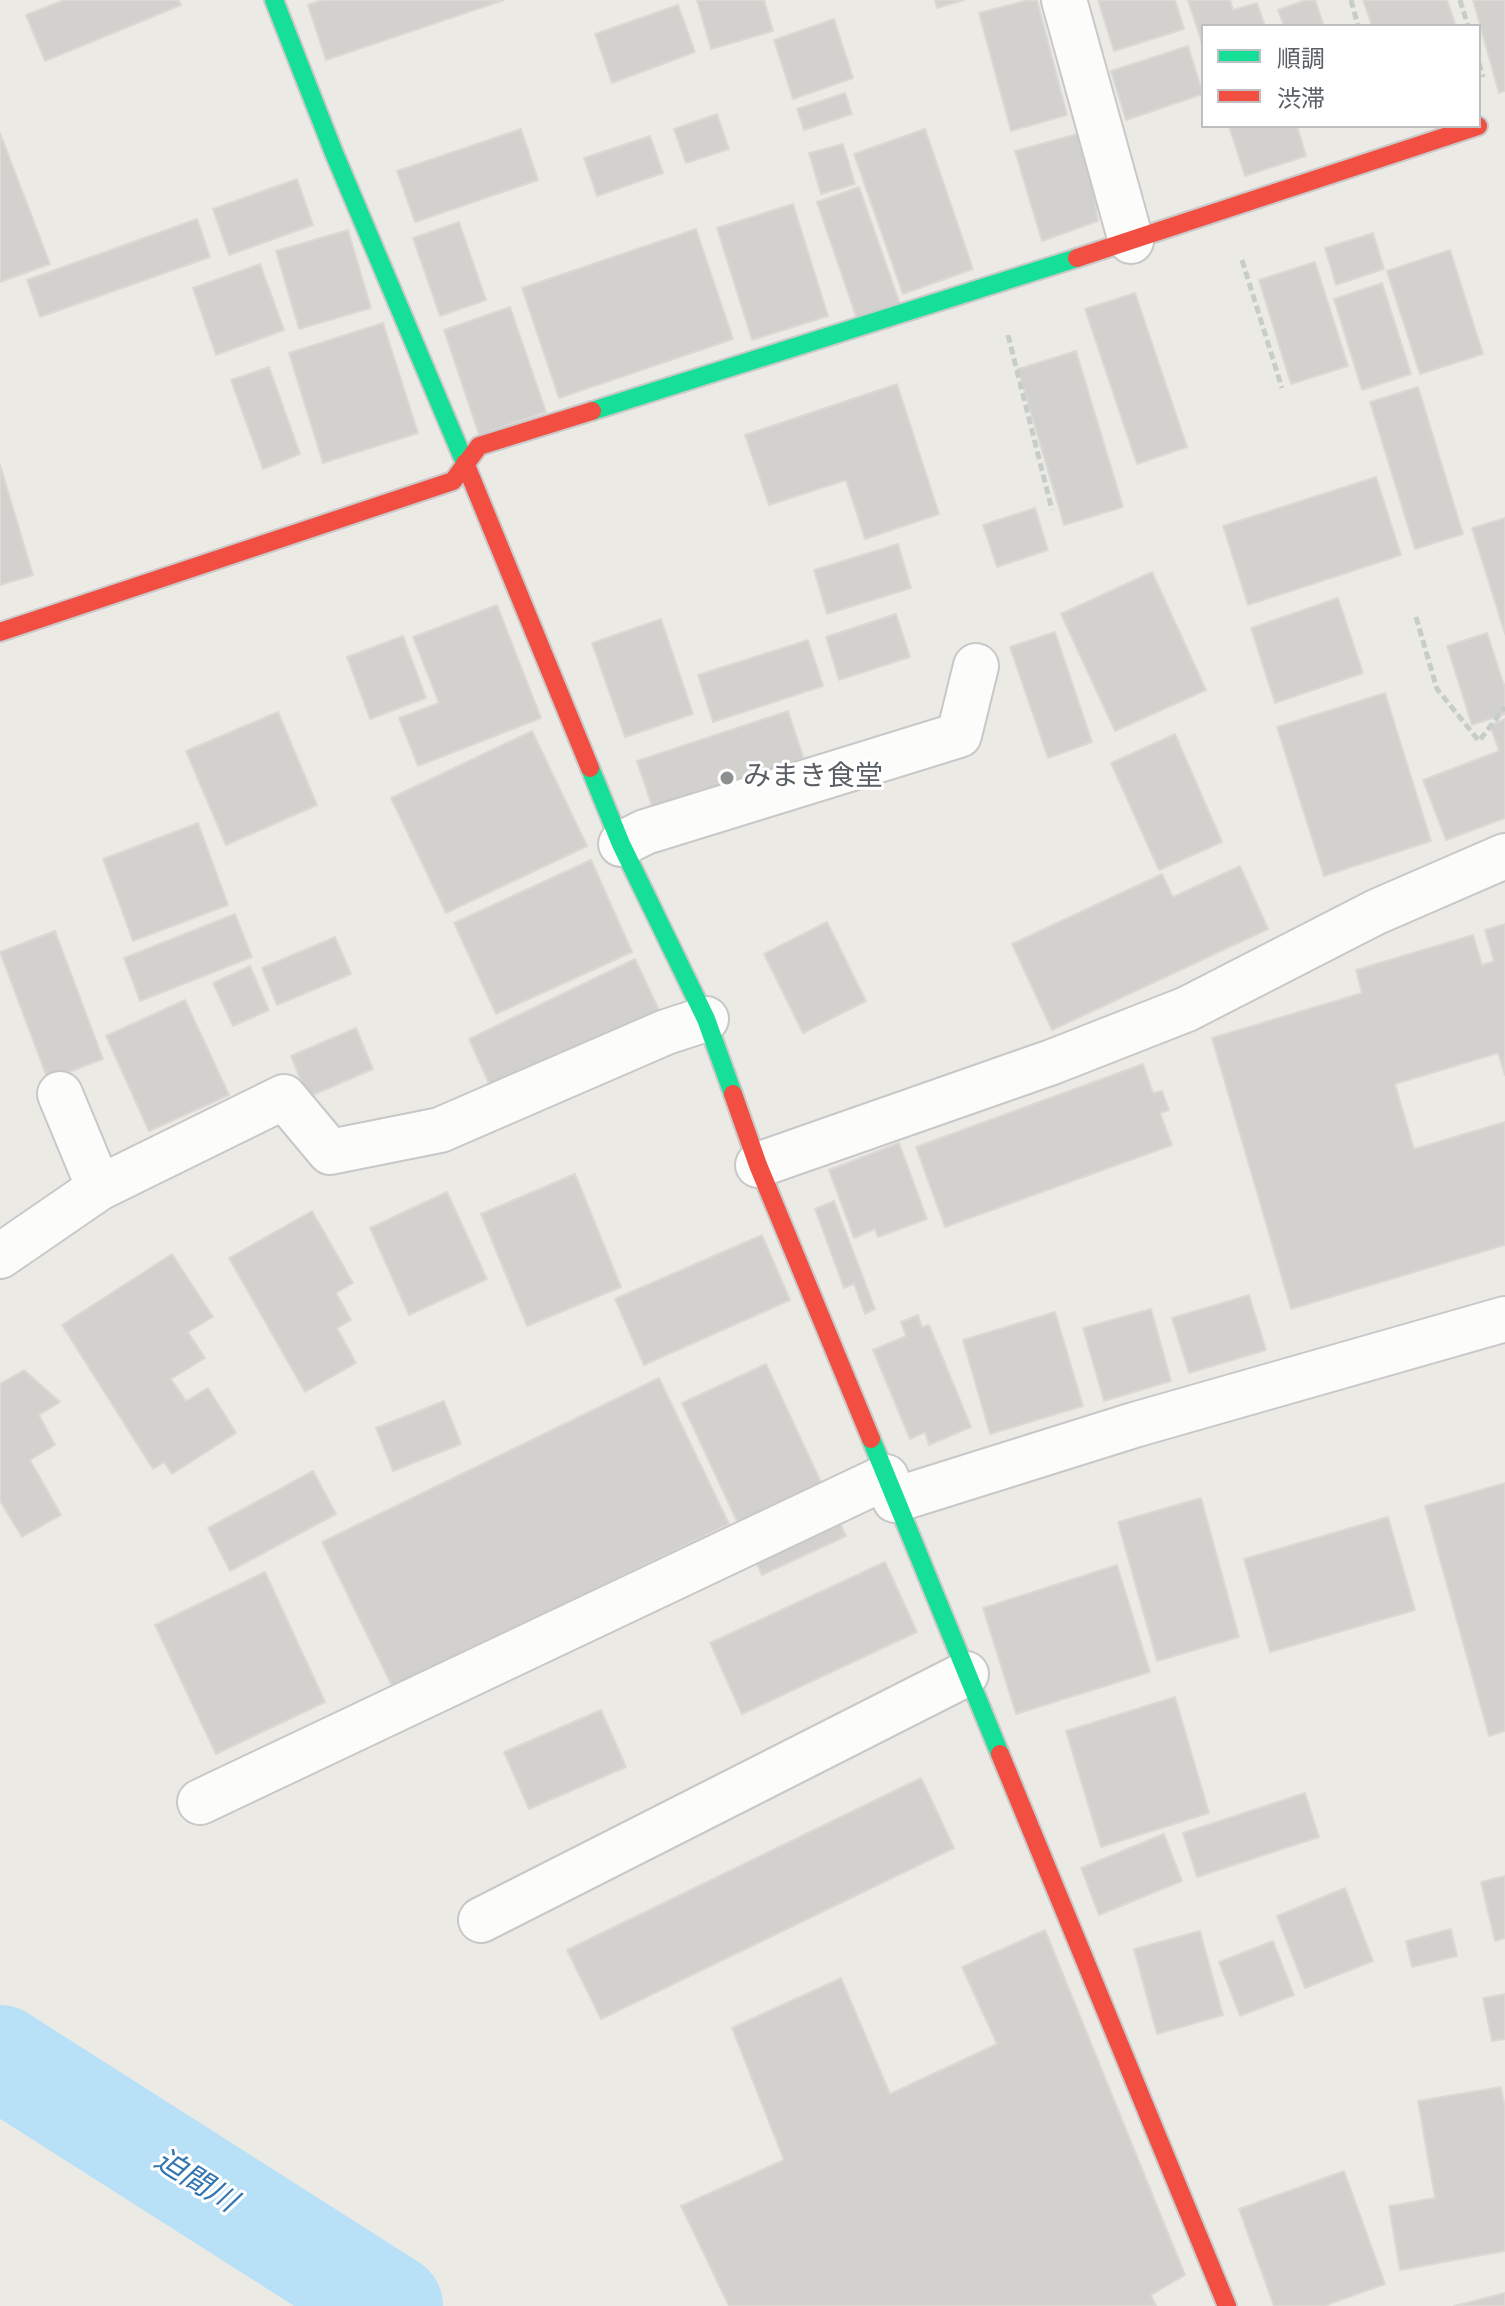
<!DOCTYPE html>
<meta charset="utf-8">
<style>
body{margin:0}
#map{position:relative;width:1505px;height:2306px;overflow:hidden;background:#eceae5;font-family:"DejaVu Sans","Noto Sans JP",sans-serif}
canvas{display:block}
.legend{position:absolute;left:1201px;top:24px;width:280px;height:104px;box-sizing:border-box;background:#fff;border:2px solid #bdbfc1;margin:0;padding:10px 14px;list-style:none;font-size:24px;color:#5a5f64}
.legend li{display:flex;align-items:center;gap:16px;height:40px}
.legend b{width:40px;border:2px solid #bdbfc1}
</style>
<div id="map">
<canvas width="1505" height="2306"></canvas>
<ul class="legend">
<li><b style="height:10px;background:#16e098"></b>順調</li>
<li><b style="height:10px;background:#f24e42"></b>渋滞</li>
</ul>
</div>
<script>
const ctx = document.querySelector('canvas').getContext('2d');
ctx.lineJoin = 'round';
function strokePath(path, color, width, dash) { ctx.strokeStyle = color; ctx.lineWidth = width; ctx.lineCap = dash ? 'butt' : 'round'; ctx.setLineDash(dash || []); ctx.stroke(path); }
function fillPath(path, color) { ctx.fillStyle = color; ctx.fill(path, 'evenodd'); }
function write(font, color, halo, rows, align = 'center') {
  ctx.font = font + ' "DejaVu Sans","Noto Sans JP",sans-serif'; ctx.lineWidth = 6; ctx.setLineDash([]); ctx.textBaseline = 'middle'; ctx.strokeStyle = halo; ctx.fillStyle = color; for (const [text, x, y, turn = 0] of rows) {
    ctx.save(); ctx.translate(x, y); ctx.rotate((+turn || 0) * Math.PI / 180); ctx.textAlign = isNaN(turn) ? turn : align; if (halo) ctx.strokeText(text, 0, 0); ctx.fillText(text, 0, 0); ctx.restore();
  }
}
strokePath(new Path2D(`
 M 0,2057 L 391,2306`), '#b8e0f7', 104);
const building = new Path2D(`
 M 64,0 L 179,0 L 181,5 L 45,61 L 26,15 Z
 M 322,0 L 504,0 L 326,60 L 308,5 Z
 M 697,0 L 764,0 L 773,31 L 711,49 Z
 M 935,0 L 964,0 L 937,8 Z
 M 1028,0 L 1037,0 L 1067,115 L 1011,131 L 979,13 Z
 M 1098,0 L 1175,0 L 1184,29 L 1114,51 Z
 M 1188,0 L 1230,0 L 1233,10 L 1257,3 L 1265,26 L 1203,26 L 1203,46 Z
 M 1306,0 L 1315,0 L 1324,26 L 1284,26 L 1278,10 Z
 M 1363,0 L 1447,0 L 1456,26 L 1372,26 Z
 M 1473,0 L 1505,0 L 1505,91 L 1499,93 Z
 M 678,5 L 695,52 L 612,83 L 595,34 Z
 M 834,19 L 853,78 L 793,99 L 774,40 Z
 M 1188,46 L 1203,94 L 1126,120 L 1111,71 Z
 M 845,93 L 852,114 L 804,130 L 797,109 Z
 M 717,114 L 729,149 L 686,163 L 674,129 Z
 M 1229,126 L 1297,126 L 1306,156 L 1245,176 Z
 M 521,129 L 538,180 L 415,222 L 397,171 Z
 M 925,129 L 973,269 L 903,294 L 854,154 Z
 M 1085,132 L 1098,221 L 1042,241 L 1015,151 Z
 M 0,133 L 50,264 L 0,282 Z
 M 650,136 L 663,173 L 597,196 L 584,158 Z
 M 843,144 L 855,184 L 821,194 L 809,153 Z
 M 297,179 L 313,225 L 229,255 L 213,209 Z
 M 859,187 L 901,307 L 858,322 L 817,202 Z
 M 793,204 L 828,316 L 752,340 L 717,228 Z
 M 197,219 L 210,257 L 40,317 L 27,280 Z
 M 459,222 L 486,300 L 440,316 L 413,238 Z
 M 696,229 L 733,339 L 559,398 L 522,288 Z
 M 348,230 L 371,308 L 299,329 L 276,251 Z
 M 1373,233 L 1384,269 L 1336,285 L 1325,248 Z
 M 1450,250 L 1483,354 L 1420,374 L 1387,271 Z
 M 1315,262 L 1348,366 L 1291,384 L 1259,280 Z
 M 260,264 L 284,330 L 216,355 L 193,288 Z
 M 1382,283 L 1411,374 L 1362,390 L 1334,299 Z
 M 1135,293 L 1187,447 L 1137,464 L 1085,309 Z
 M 510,307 L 546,412 L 479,435 L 444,330 Z
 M 383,323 L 418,433 L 323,463 L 289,353 Z
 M 1076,351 L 1123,507 L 1064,525 L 1018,369 Z
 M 269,367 L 300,454 L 263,469 L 231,380 Z
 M 897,384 L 939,514 L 865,539 L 846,480 L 769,505 L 745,435 Z
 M 1418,387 L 1463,534 L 1415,549 L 1370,402 Z
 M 0,465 L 33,575 L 0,585 Z
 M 1376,477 L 1401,555 L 1248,605 L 1223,526 Z
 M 1035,508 L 1048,550 L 997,567 L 983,525 Z
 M 1505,518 L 1505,634 L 1472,528 Z
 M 898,544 L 911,588 L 827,614 L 814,570 Z
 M 1152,572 L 1206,690 L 1115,731 L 1061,614 Z
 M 1338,598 L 1363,673 L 1275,703 L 1251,628 Z
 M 497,605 L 541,718 L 418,766 L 399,718 L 439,703 L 413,637 Z
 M 896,614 L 910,657 L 839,680 L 826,637 Z
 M 661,619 L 693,714 L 625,737 L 592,643 Z
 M 1055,632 L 1092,742 L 1048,758 L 1010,647 Z
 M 1487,633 L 1505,688 L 1505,714 L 1472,725 L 1447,646 Z
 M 403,636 L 426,698 L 370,719 L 347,657 Z
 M 808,640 L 823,686 L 713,722 L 698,675 Z
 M 1385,693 L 1431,841 L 1324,876 L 1277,727 Z
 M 788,711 L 816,796 L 665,845 L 637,761 Z
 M 278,712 L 317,805 L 226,845 L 186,751 Z
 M 1505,719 L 1505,818 L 1446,840 L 1423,780 L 1499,751 L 1490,725 Z
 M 532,731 L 587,846 L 446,913 L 391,798 Z
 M 1175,734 L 1222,842 L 1159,870 L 1111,763 Z
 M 198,823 L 228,905 L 133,941 L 103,859 Z
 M 591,860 L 632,952 L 496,1014 L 454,923 Z
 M 1240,866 L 1268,929 L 1052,1030 L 1012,944 L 1162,874 L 1173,897 Z
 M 235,914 L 252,957 L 140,1001 L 124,958 Z
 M 827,922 L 866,1001 L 803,1033 L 764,954 Z
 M 1505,924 L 1505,1075 L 1498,1053 L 1395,1084 L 1414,1149 L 1505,1122 L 1505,1245 L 1291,1309 L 1212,1038 L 1362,993 L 1356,970 L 1473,935 L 1482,965 L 1494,961 L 1485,930 Z
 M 55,931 L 103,1059 L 48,1080 L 0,952 Z
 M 335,937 L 351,974 L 277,1005 L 262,968 Z
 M 635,959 L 659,1010 L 492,1090 L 469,1039 Z
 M 250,966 L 269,1010 L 233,1026 L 213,983 Z
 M 185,1000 L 229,1095 L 149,1131 L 106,1036 Z
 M 356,1028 L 373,1069 L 308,1097 L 291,1056 Z
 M 1143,1064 L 1153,1093 L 1162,1091 L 1169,1110 L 1160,1113 L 1172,1145 L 945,1227 L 916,1147 Z
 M 899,1143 L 927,1219 L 878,1237 L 875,1229 L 854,1238 L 829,1170 Z
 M 575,1174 L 621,1287 L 527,1326 L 481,1214 Z
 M 447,1192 L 487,1279 L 409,1315 L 370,1228 Z
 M 834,1201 L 875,1309 L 865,1314 L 854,1284 L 844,1288 L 815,1209 Z
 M 312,1211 L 353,1283 L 336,1293 L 351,1320 L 337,1328 L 356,1363 L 305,1392 L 229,1258 Z
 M 762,1235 L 790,1300 L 644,1365 L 615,1299 Z
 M 172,1254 L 213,1317 L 188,1332 L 205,1358 L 171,1379 L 186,1401 L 208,1388 L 236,1433 L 172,1474 L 164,1462 L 153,1469 L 62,1325 Z
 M 1249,1295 L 1266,1350 L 1189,1373 L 1172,1318 Z
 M 1151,1309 L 1171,1381 L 1104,1401 L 1083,1328 Z
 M 1055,1312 L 1083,1406 L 990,1434 L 963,1340 Z
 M 918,1315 L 922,1327 L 929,1325 L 971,1427 L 929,1445 L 925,1432 L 910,1439 L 873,1350 L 906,1336 L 901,1322 Z
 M 766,1364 L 846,1536 L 762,1575 L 682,1403 Z
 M 24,1370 L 60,1402 L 39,1415 L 55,1445 L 30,1460 L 61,1515 L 22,1537 L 0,1501 L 0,1384 Z
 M 659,1378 L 729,1524 L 393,1688 L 322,1542 Z
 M 444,1401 L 461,1444 L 393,1471 L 376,1428 Z
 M 313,1471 L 336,1514 L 230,1571 L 208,1528 Z
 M 1505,1483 L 1505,1731 L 1489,1736 L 1425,1506 Z
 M 1201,1498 L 1239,1637 L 1157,1661 L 1118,1522 Z
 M 1388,1517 L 1415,1610 L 1270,1652 L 1244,1559 Z
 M 885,1562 L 917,1632 L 742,1714 L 710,1643 Z
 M 1117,1565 L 1150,1672 L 1016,1714 L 983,1608 Z
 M 265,1572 L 325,1702 L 216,1754 L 155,1625 Z
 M 1175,1697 L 1209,1813 L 1101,1847 L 1066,1731 Z
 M 601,1710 L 626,1767 L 529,1809 L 504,1752 Z
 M 921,1778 L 954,1848 L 601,2019 L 567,1950 Z
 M 1305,1793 L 1319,1837 L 1197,1877 L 1183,1833 Z
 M 1164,1834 L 1182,1881 L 1099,1915 L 1081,1868 Z
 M 1505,1876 L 1505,1938 L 1495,1941 L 1481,1882 Z
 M 1345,1888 L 1373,1961 L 1305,1988 L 1277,1916 Z
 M 1451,1929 L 1457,1956 L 1412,1967 L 1406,1941 Z
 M 1045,1930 L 1185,2275 L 1151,2295 L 1156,2306 L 729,2306 L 681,2206 L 784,2160 L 732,2028 L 841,1978 L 890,2094 L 997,2044 L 962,1967 Z
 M 1200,1931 L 1223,2015 L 1157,2034 L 1134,1949 Z
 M 1273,1941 L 1294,1995 L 1240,2016 L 1219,1962 Z
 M 1505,1994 L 1505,2039 L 1492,2041 L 1483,1998 Z
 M 1501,2087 L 1505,2108 L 1505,2251 L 1400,2270 L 1389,2206 L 1435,2198 L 1418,2101 Z
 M 1344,2171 L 1385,2284 L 1324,2306 L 1274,2306 L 1239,2209 Z
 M 1505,2293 L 1505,2306 L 1454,2306 Z`);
fillPath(building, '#d2d1ce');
strokePath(building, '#dcd9d4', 2);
const street = new Path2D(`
 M 1064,0 L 1131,241
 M 621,844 L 645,832 L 959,735 L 976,666
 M 60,1094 L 99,1188
 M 758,1165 L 1052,1062 L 1187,1009 L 1376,912 L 1505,856
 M 0,1256 L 99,1188 L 284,1097 L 330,1152 L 440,1130 L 666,1032 L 706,1019
 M 895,1500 L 1134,1425 L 1505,1319
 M 200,1802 L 886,1477
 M 481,1920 L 966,1674`);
const fast = new Path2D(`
 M 274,0 L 334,153 L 465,463
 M 592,411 L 1077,258
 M 590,768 L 621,844 L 706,1019 L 733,1094
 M 871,1439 L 1000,1754`);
const jam = new Path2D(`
 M 1077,258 L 1478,126
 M 465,463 L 590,768
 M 0,632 L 453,481 L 479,446 L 592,411
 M 733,1094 L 758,1165 L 871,1439
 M 1000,1754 L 1227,2306`);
strokePath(street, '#c8c8c8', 48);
strokePath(fast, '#c9c9c9', 22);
strokePath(jam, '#c9c9c9', 22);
strokePath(new Path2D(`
 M 1351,0 L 1358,26
 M 1460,0 L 1468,26
 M 1479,63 L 1483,77
 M 1242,260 L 1282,388
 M 1008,335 L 1052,510
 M 1416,617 L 1437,689 L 1479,741 L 1505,707`), '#c7cdc9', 5, [8, 4]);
strokePath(street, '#fcfcfb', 44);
strokePath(fast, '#16e098', 18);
strokePath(jam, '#f24e42', 18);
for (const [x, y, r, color] of [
 [727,778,8,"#8d9091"]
]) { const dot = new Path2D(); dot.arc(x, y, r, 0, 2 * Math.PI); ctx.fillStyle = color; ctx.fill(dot); strokePath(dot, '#fff', 3); }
write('28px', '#5a5f64', '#fff', [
 ["みまき食堂",743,778]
], 'left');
write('italic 30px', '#3476b1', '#fff', [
 ["迫間川",195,2182,32]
]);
</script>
